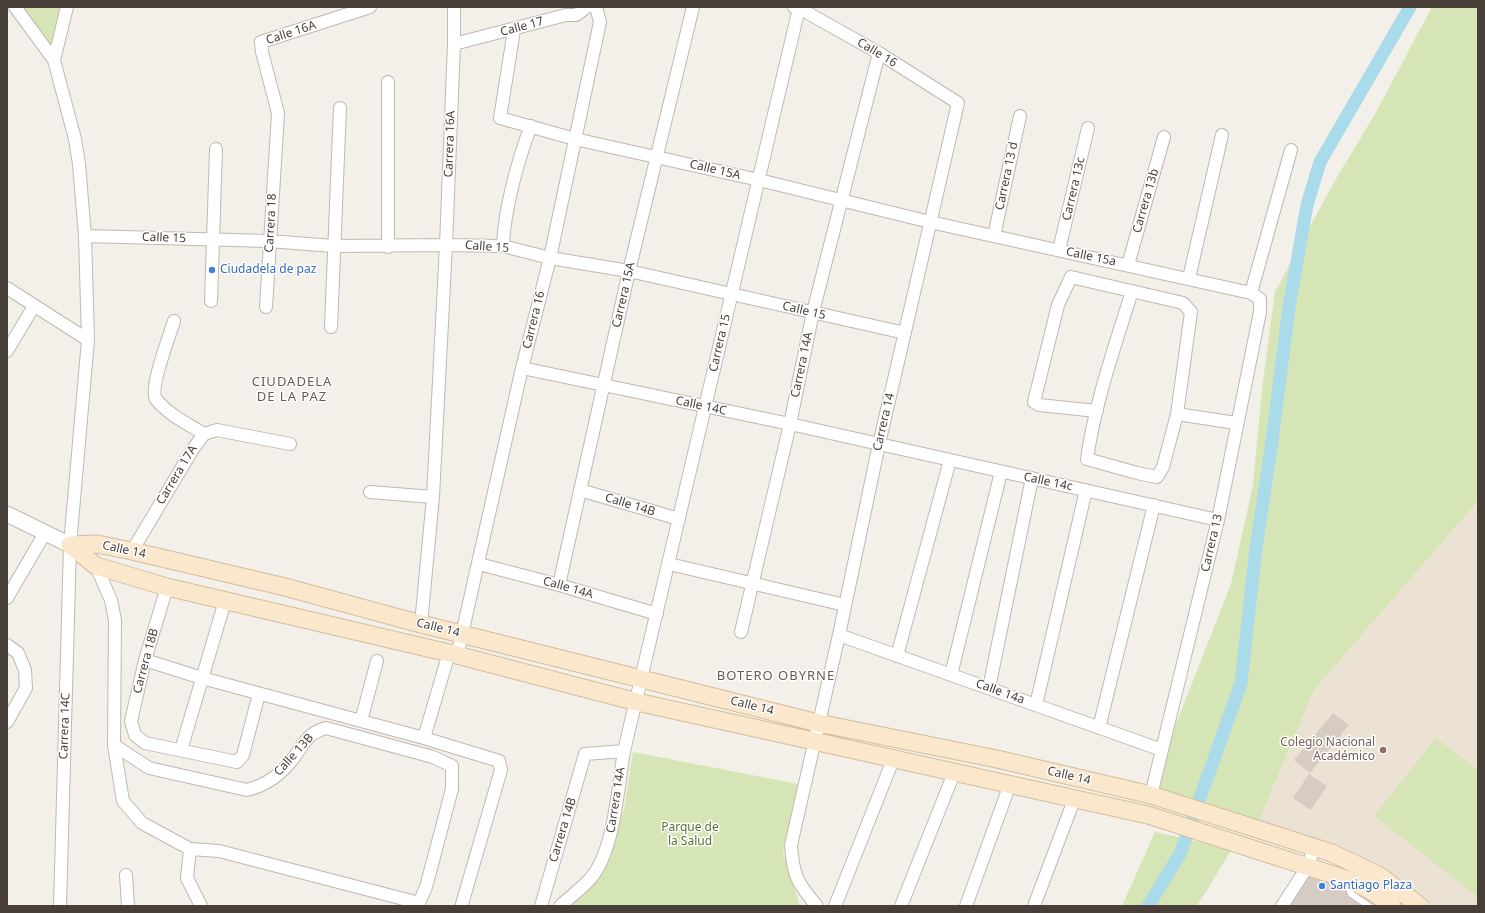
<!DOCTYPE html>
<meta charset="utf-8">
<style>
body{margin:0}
#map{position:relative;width:1485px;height:913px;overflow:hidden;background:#f3efe9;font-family:"Noto Sans",sans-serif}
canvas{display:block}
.frame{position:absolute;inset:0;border:8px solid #473f38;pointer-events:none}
</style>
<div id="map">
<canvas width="1485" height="913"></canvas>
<div class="frame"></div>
</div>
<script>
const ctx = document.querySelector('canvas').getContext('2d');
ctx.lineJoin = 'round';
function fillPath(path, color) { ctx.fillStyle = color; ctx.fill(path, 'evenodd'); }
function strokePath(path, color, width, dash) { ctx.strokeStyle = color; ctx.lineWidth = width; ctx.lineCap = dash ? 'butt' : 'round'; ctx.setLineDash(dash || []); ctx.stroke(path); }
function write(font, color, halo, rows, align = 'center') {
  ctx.font = font + ' "Noto Sans",sans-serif'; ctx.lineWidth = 3; ctx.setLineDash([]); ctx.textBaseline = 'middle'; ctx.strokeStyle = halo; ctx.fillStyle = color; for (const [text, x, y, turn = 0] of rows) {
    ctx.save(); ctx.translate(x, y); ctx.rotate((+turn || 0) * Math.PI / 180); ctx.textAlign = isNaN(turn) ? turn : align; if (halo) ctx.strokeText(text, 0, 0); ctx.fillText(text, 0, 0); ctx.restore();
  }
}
fillPath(new Path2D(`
 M 1478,501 L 1478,906 L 1420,906 L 1380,876 L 1257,829 L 1263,811 L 1314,690 Z`), '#ebe2d4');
fillPath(new Path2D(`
 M 19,7 L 67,7 L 54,60 Z
 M 1432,7 L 1478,7 L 1478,501 L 1314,690 L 1263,811 L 1257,829 L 1151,795 L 1174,729 L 1231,584 L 1253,485 L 1262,389 L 1275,292 L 1334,182 L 1375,114 Z
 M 1436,738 L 1478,770 L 1478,897 L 1374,816 Z
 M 633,752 L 798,784 L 783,851 L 799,903 L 801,906 L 570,906 L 601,877 L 624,810 Z
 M 1155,832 L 1232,849 L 1197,906 L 1122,906 Z`), '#d6e5b5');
strokePath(new Path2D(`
 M 1148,906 L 1180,854 L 1241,683 L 1256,548 L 1272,441 L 1289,307 L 1307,205 L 1320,162 L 1410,7`), '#aadbeb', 13);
fillPath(new Path2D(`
 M 1333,713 L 1349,725 L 1310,773 L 1294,760 Z
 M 1309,774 L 1327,786 L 1311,810 L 1293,798 Z
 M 1308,866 L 1346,879 L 1351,894 L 1369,906 L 1282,906 Z`), '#d7ccc3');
const service = new Path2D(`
 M 1347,882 L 1351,894 L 1369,906`);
const minor = new Path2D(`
 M 15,7 L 54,60 L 75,139 L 79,164 L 85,236 L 88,340 L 70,545 L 60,906
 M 794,7 L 799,8 L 879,53 L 958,103 L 879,444 L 839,635 L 791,845 C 793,875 797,883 817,906
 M 514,30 L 500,118 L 575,139 L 759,180 L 930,222 L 1251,293 L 1260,299 L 1260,312 L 1218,520 L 1151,795
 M 454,44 L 566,15 L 576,15 L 587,7
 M 54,60 L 67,7
 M 85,236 L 269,241 L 333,246 L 446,245 L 503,246 L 550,258 L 629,271 L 905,333
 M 994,236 L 1020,116
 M 503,246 C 504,211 518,159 531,126
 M 388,247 L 388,82
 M 1059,250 L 1088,128
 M 1128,265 L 1164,137
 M 1189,278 L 1222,135
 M 7,288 L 88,340
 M 1132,291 C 1115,346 1095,402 1087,459 L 1137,473 L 1157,477 L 1163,467 L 1177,414
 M 1251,293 L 1291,150
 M 211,301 L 216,149
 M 266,307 L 278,113 L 262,52 L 261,42 L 370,7
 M 174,321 C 170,335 149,388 156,399 C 167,414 188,424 204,434
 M 331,327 L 340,108
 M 7,351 L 34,306
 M 522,368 L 790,424 L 1218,520
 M 1097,411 L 1039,405 L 1034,402 L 1058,305 L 1071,277 L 1183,303 L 1191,312 L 1177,414 L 1236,423
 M 580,490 L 679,519
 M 370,492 L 433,497
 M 132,551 L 193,449 L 204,434 L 217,430 L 290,444
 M 479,564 L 559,585 L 657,614
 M 669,564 L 845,605
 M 96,566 L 111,600 L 115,620 L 114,745 L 123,801 L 142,823 L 190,849 L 219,851 L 419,903 L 426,887 L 452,789 L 452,766 L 433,757 L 326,728 C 307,734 306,741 295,756 C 283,773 267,785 247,790 L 149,768 L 114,745
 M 559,585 L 629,271 L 693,7
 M 167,587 L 145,660 L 131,721 L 135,735 L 145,743 L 237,762 L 243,755 L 259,694
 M 7,598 L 45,533
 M 421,624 L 433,497 L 446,245 L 454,44 L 454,7
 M 741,632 L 790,424 L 813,312 L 879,53
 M 839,635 L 1162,750
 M 7,645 L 18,653 L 25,670 L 26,688 L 7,722
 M 457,656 L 522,368 L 550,258 L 600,22 L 596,7
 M 897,656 L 950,460
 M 145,660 L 202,678 L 424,738 L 499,761 L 501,770 L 462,904
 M 951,675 L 1001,472
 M 989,688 L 1032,478
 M 1036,705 L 1086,490
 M 361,721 L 377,661
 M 1099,728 L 1154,505
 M 424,738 L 449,653
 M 181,750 L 225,601
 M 190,849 L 187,878 L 201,906
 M 126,875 L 128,906
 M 541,906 L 585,754 L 624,751
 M 560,906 C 570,897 581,889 590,879 C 614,853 618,787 624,751 L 799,8
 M 835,906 L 893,760
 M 901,906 L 954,773
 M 966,906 L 1010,784
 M 1034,906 L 1074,800
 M 1282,906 L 1308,866 L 1314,847`);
const tertiary = new Path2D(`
 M 7,514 L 70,545`);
const secondary = new Path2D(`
 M 70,545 L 97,544 L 132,551 L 285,587 L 421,624 L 818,723 L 997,759 L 1151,795 L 1332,853 L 1380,876 L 1420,906
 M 70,545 L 96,566 L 167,587 L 449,653 L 637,702 L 1148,815 L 1352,881 L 1373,892 L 1392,906`);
strokePath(service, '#c1b8b0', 8);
strokePath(minor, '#c1b8b0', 14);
strokePath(tertiary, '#c1b8b0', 17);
strokePath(secondary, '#d3bd9e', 19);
strokePath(service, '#fff', 6);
strokePath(minor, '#fff', 12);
strokePath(tertiary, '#fff', 15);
strokePath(secondary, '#fbe8cc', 17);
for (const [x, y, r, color] of [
 [212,270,4,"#3f7fe0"],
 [1383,750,4,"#8d6e63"],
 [1322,886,4,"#3f7fe0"]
]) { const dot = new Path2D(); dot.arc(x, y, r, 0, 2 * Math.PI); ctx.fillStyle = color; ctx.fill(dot); strokePath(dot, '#fff', 1.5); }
write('12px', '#473f38', '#fff', [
 ["Calle 17",522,27,-15],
 ["Calle 16A",291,33,-18],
 ["Calle 16",877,53,31],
 ["Carrera 16A",450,144,-88],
 ["Calle 15A",715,170,13],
 ["Carrera 13 d",1007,176,-78],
 ["Carrera 13c",1074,189,-77],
 ["Carrera 13b",1146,201,-74],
 ["Carrera 18",271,223,-87],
 ["Calle 15",164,238,2],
 ["Calle 15",487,247,4],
 ["Calle 15a",1091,257,12],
 ["Carrera 15A",624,295,-77],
 ["Calle 15",804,311,13],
 ["Carrera 16",534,320,-76],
 ["Carrera 15",720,343,-77],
 ["Carrera 14A",802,365,-78],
 ["Calle 14C",701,406,12],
 ["Carrera 14",884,422,-77],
 ["Carrera 17A",177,475,-59],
 ["Calle 14c",1048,482,12],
 ["Calle 14B",630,505,17],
 ["Carrera 13",1212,543,-77],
 ["Calle 14",124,550,12],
 ["Calle 14A",568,588,16],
 ["Calle 14",438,628,14],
 ["Carrera 18B",146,661,-75],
 ["Calle 14a",1000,692,20],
 ["Calle 14",752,706,14],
 ["Carrera 14C",65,726,-88],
 ["Calle 13B",294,755,-48],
 ["Calle 14",1069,776,13],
 ["Carrera 14A",616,800,-81],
 ["Carrera 14B",563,830,-73]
]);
write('12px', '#366cbe', '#fff', [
 ["Ciudadela de paz",220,270],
 ["Santiago Plaza",1330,886]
], 'left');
write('12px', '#785e54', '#fff', [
 ["Colegio Nacional",1375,743],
 ["Académico",1375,757]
], 'right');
write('12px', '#54752f', '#fff', [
 ["Parque de",690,828],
 ["la Salud",690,842]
]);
ctx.letterSpacing = '1px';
write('13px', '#695b50', '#fff', [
 ["CIUDADELA",292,382],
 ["DE LA PAZ",292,397],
 ["BOTERO OBYRNE",776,676]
]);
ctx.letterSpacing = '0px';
</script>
